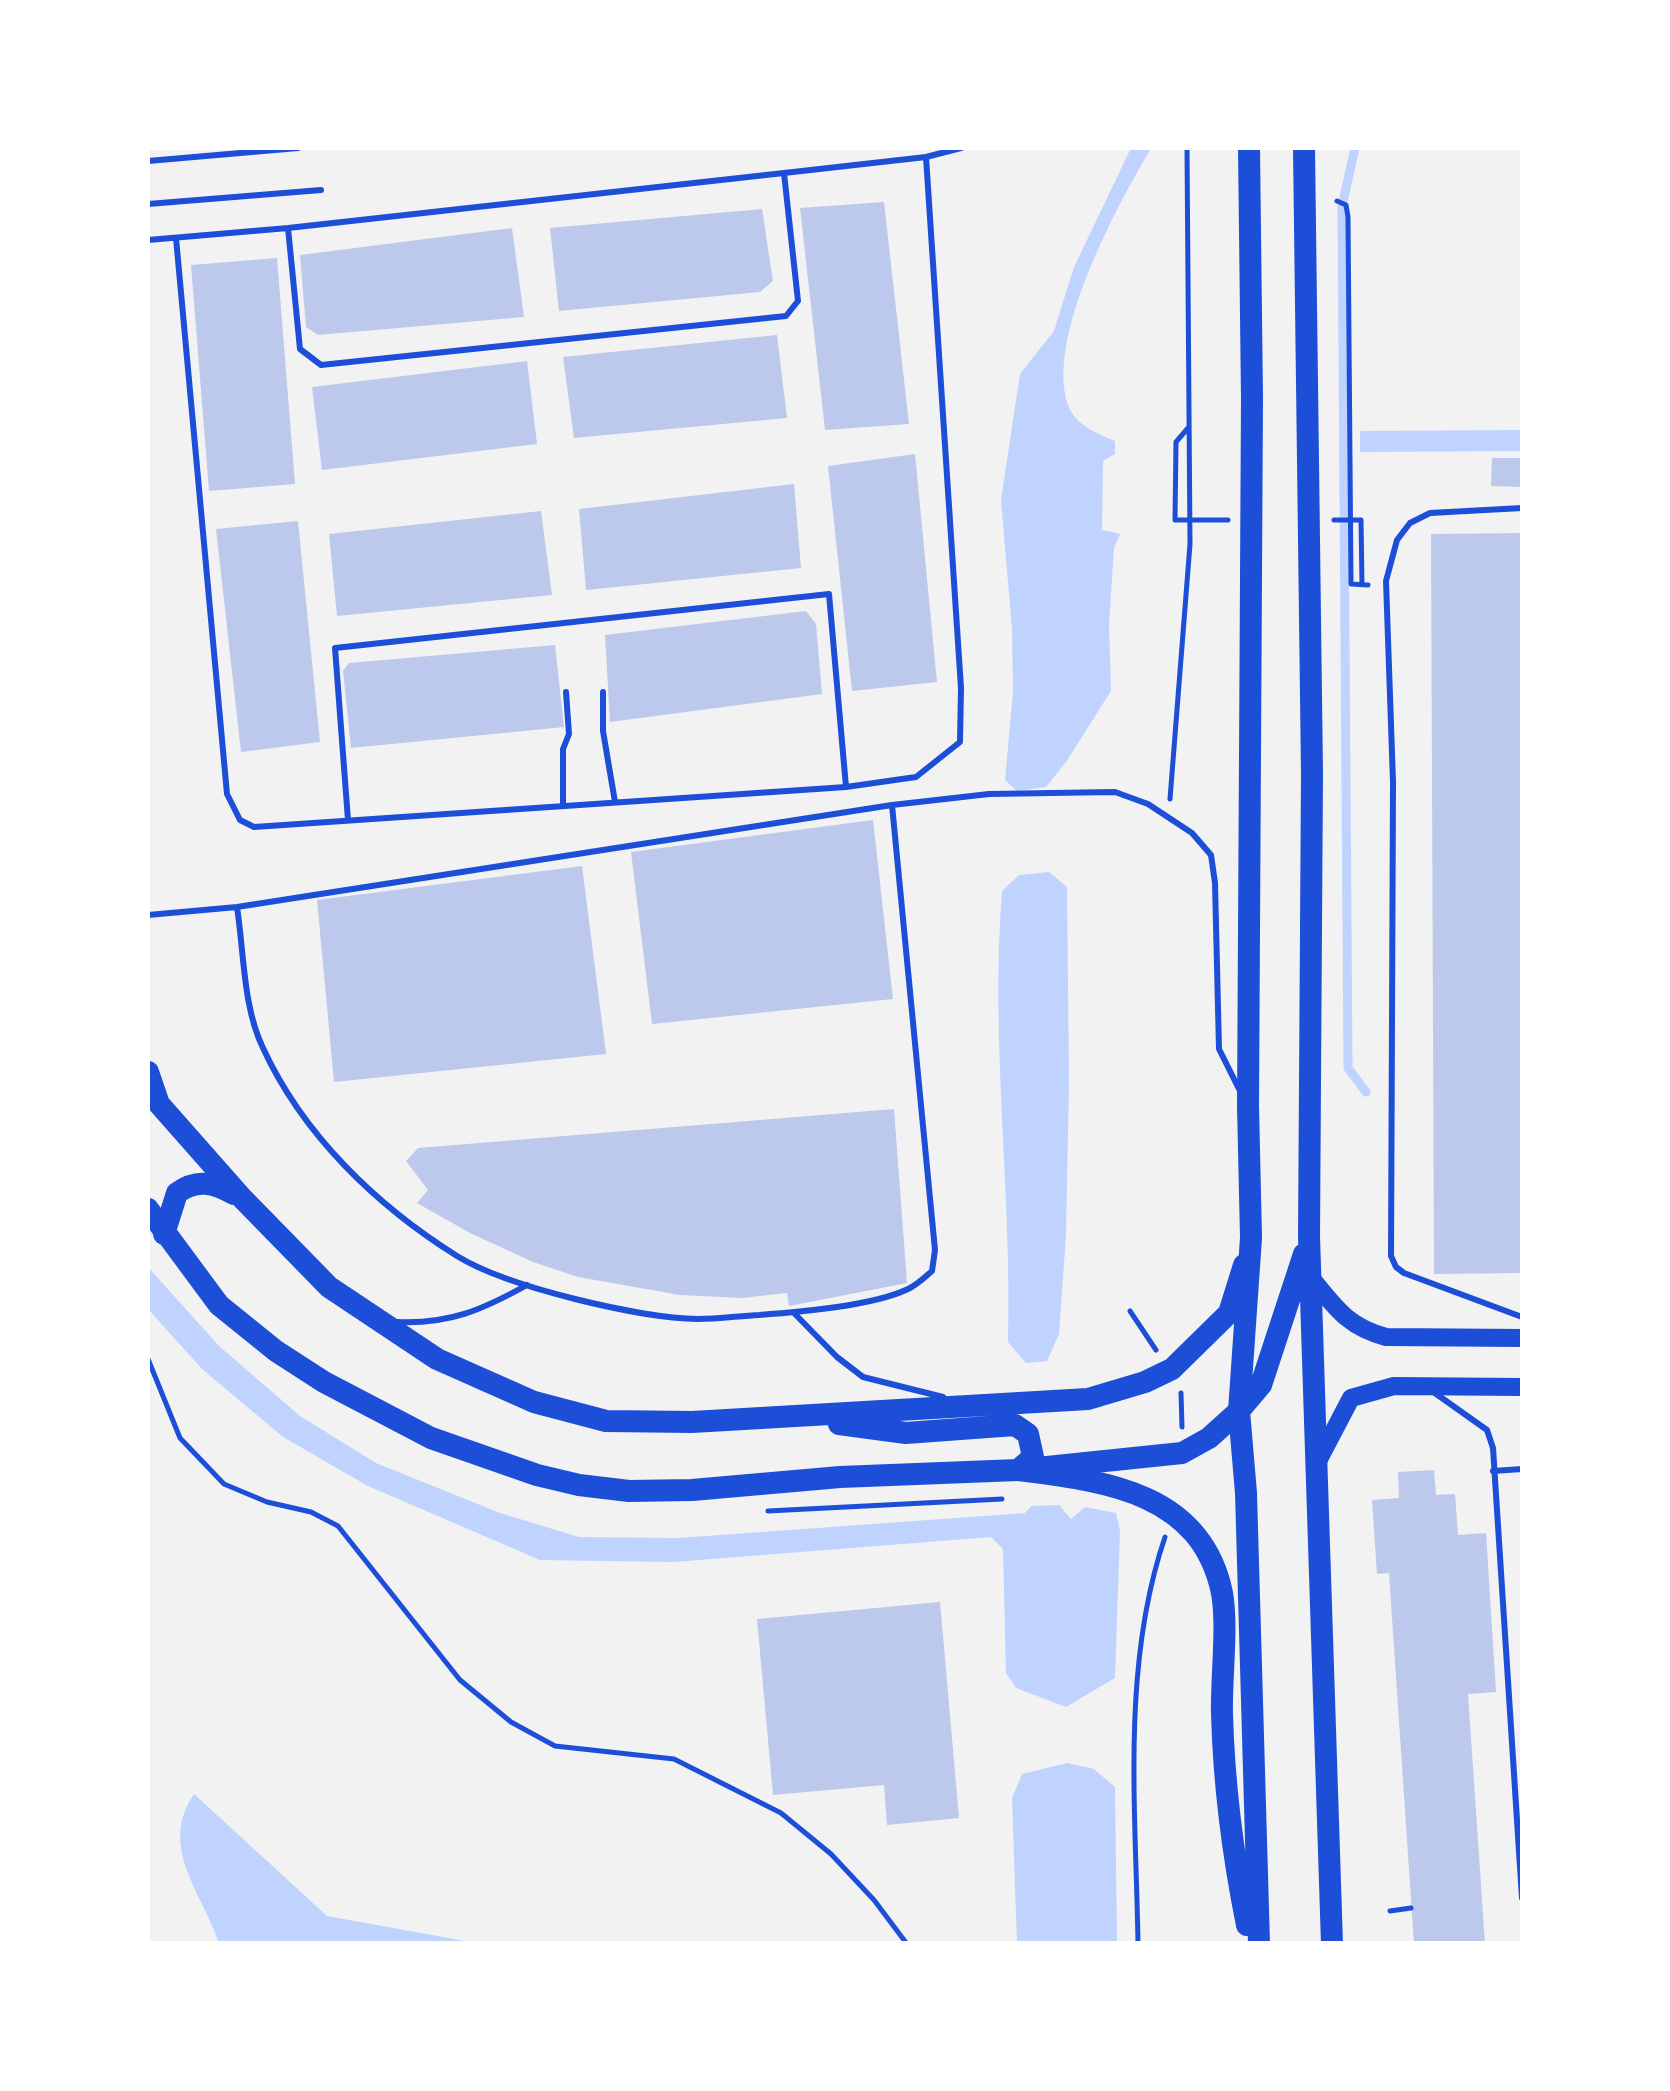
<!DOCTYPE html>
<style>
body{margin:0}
#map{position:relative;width:1670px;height:2091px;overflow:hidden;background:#f2f2f2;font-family:"Noto Sans",sans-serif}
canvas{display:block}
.frame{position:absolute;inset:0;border:150px solid #fff;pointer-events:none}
</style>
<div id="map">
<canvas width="1670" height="2091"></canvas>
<div class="frame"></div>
</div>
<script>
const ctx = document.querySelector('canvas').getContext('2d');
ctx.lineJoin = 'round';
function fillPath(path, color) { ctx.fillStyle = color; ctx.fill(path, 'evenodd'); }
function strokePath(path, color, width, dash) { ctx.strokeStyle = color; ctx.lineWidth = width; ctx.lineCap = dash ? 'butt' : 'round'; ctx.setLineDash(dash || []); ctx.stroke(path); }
fillPath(new Path2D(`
 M 1131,148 L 1151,148 C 1117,206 1045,337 1068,405 C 1075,425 1098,434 1115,441 L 1115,454 L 1103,461 L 1102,530 L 1120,534 L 1114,548 L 1109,624 L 1111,691 L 1066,762 L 1046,787 L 1017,791 L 1005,780 L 1013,692 L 1012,629 L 1001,500 L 1020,374 L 1054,331 L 1074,267 Z
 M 1522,430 L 1522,451 L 1360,452 L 1360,431 Z
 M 1049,872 L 1067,887 L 1069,1082 L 1066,1234 L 1059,1334 L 1047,1361 L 1026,1363 L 1008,1342 C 1012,1192 990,1041 1002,891 L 1019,875 Z
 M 148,1267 L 219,1346 L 300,1416 L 376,1463 L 500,1513 L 579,1537 L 679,1538 L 1025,1513 L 1031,1506 L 1059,1505 L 1071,1519 L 1085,1507 L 1116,1513 L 1120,1531 L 1115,1678 L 1066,1707 L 1016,1688 L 1006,1673 L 1003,1549 L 991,1537 L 674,1562 L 540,1560 L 368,1486 L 283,1437 L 202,1369 L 148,1309 Z
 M 1067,1763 L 1094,1769 L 1115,1787 L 1117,1943 L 1017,1943 L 1012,1798 L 1022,1774 Z
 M 194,1794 L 327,1916 L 476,1943 L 219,1943 C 202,1892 158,1847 194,1794 Z`), '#bfd3fe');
strokePath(new Path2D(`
 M 1355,148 L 1342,206 L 1348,1068 L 1366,1092`), '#bfd3fe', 9);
fillPath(new Path2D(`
 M 884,202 L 909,424 L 825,430 L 800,208 Z
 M 762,209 L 773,281 L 760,292 L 559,311 L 550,228 Z
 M 512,228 L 524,317 L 318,335 L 306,327 L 300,255 Z
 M 277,258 L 295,484 L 209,491 L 191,265 Z
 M 777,335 L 787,418 L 574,438 L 563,357 Z
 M 527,361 L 537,444 L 322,470 L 312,387 Z
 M 915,454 L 937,682 L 852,691 L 828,466 Z
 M 1492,458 L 1522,458 L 1522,487 L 1491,486 Z
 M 794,484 L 801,568 L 586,590 L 579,509 Z
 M 541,511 L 552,595 L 337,616 L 329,534 Z
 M 298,521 L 320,742 L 241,752 L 216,529 Z
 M 1522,533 L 1522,1273 L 1434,1274 L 1431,534 Z
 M 806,611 L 816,624 L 822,694 L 610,722 L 605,635 Z
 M 555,645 L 564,727 L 351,748 L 343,671 L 349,663 Z
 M 873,820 L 893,999 L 652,1024 L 631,852 Z
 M 582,866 L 606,1054 L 334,1082 L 317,900 Z
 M 894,1109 L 907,1283 L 789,1306 L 787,1293 L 742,1298 L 680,1295 L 578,1277 L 533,1262 L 470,1233 L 417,1203 L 428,1190 L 406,1161 L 418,1148 Z
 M 1434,1470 L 1436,1495 L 1455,1494 L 1458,1535 L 1486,1533 L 1496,1692 L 1468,1694 L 1485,1944 L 1414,1944 L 1389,1573 L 1377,1574 L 1372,1500 L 1399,1498 L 1398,1472 Z
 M 940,1602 L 959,1818 L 887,1825 L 884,1785 L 773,1795 L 757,1619 Z`), '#bdc9ec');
strokePath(new Path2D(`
 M 1337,201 L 1346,205 L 1348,217 L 1351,584 L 1368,585
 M 1188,428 L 1176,442 L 1175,520 L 1228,520
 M 1334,520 L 1361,520 L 1362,585
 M 1170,799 L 1190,544 L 1187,148
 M 1130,1311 L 1156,1350
 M 148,1359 L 180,1438 L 224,1484 L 267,1502 L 311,1512 L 338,1526 L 460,1680 L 511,1722 L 555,1746 L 674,1759 L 781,1813 L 831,1854 L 874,1900 L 907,1944
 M 1181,1393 L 1182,1427
 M 768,1511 L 1002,1499
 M 1390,1911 L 1411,1908
 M 1138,1944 C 1136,1810 1121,1666 1165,1537`), '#1d4ed8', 5);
strokePath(new Path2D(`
 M 148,161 L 298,148
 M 148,204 L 321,190
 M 288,228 L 300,349 L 321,365 L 786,316 L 798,301 L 784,173
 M 176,238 L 227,794 L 240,820 L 254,827 L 846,787 L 916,777 L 960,742 L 961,688 L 926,157
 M 148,240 L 288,228 L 784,173 L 926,157 L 961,148
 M 1522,508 L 1430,513 L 1410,523 L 1397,540 L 1386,581 L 1393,782 L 1391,1256 L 1396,1267 L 1404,1273 L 1522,1317
 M 603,692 L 603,731 L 615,802
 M 892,805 L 935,1250 L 932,1271 C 925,1277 917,1285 908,1289 C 873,1306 798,1312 759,1315 C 739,1316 718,1319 698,1319 C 639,1318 507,1287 457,1256 C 377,1206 303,1135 263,1048 C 243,1007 244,952 237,907 L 892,805 L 989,794 L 1115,792 L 1148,804 L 1192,833 L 1211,855 L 1215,883 L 1219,1049 L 1240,1091
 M 563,806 L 563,749 L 569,734 L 566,692
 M 348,820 L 335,648 L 829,594 L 846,787
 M 148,915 L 237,907
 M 794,1313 L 837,1357 L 863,1377 L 943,1397
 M 398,1322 C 450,1324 482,1310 527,1285
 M 1432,1391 L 1487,1430 L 1493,1448 L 1522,1898
 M 1493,1471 L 1522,1469`), '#1d4ed8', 6);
strokePath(new Path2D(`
 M 1312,1279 C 1336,1308 1348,1327 1386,1337 L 1522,1338
 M 1318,1461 L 1351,1398 L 1394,1386 L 1522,1387`), '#1d4ed8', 18);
strokePath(new Path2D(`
 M 148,1072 L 159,1104 L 242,1198 L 329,1287 L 437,1359 L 534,1402 L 606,1421 L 692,1422 L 1088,1399 L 1145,1382 L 1172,1369 L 1229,1313 L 1244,1265
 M 148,1209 L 219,1305 L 276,1351 L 324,1382 L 431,1438 L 537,1475 L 579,1485 L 629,1491 L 692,1490 L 840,1477 L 1018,1470 L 1182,1453 L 1209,1438 L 1239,1411
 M 164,1234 L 177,1193 C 197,1178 214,1183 234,1194
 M 839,1424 L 906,1433 L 1015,1425 L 1028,1434 L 1033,1457 L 1018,1470`), '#1d4ed8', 22);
strokePath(new Path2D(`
 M 1249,148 L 1252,399 L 1248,1106 L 1251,1238 L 1239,1411 L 1246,1493 L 1259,1944
 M 1304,148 L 1312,774 L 1309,1236 L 1332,1944
 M 1239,1411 L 1261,1385 L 1304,1254
 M 1018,1470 C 1103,1481 1201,1491 1222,1593 C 1228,1627 1221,1678 1222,1714 C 1224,1785 1233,1856 1247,1925`), '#1d4ed8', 22);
</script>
